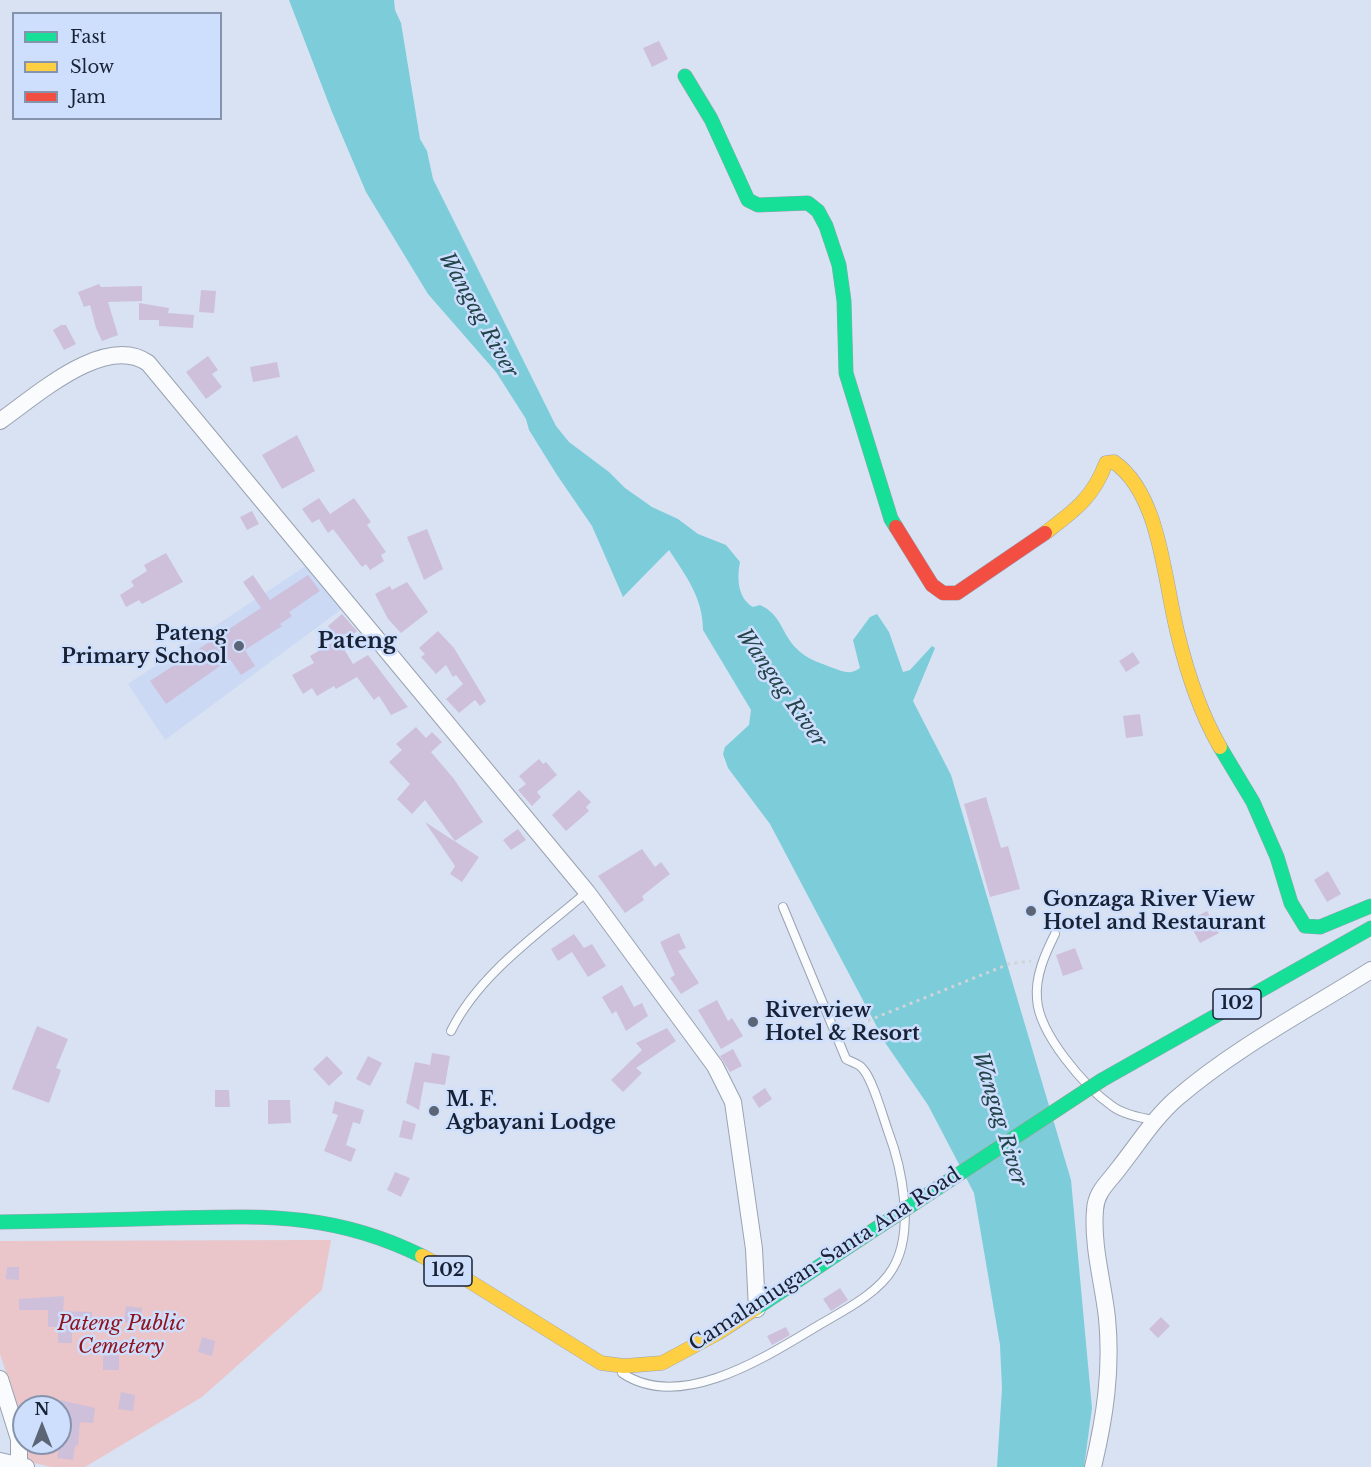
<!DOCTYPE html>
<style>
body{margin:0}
#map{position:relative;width:1371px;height:1467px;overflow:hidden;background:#d8e2f2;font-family:"Libre Baskerville",serif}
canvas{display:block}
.legend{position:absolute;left:12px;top:12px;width:210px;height:108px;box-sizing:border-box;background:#cedefd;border:2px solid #8693ad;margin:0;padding:8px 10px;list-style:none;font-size:18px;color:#192234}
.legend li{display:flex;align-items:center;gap:12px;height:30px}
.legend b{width:30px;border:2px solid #8693ad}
.north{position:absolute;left:12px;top:1395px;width:60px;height:60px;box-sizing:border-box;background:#cedefd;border:2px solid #8693ad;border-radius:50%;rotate:0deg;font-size:16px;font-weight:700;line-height:24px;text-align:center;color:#192234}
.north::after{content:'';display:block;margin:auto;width:21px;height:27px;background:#5c6576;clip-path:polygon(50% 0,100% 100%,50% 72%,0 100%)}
</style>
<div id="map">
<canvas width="1371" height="1467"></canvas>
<ul class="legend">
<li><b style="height:8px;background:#16e098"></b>Fast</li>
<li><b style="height:8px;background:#ffcf43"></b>Slow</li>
<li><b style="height:8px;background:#f24e42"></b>Jam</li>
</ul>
<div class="north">N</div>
</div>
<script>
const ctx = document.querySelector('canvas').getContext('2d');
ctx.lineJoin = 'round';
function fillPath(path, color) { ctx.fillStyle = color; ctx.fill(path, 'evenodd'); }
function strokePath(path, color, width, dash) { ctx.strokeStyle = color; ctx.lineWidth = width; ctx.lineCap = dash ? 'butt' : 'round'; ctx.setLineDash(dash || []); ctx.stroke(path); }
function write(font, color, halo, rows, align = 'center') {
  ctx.font = font + ' "Libre Baskerville",serif'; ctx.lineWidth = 5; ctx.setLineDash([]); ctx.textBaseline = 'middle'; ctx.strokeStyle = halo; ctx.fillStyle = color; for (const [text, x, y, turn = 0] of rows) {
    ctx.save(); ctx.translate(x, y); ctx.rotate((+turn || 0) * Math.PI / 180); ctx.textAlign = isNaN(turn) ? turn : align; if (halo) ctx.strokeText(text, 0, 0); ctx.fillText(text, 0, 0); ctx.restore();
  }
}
fillPath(new Path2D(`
 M 307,565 L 343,608 L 165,740 L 128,684 Z`), '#cbd9f4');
fillPath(new Path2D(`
 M 331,1240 L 322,1290 L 202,1397 L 85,1467 L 51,1467 L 26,1461 L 17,1405 L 0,1354 L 0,1241 ZM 24,1407 L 60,1407 L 60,1443 L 24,1443 Z`), '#eac5c9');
fillPath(new Path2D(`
 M 289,0 L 394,0 L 395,10 L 401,23 L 420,139 L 427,151 L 433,179 L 556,426 L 569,442 L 609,472 L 625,488 L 652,507 L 678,519 L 698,534 L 726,545 L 740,562 C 737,577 737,598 753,607 L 760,605 C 782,615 781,633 796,648 C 807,660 819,662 833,668 C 844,672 850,675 860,668 L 853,640 L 870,617 L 877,614 L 889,632 L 903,672 L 910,670 L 932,646 L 935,648 L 913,701 L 951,775 L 1071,1180 L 1092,1408 L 1084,1467 L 997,1467 L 1002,1388 L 1000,1345 L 974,1193 L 928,1105 L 886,1044 L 770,824 L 728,768 L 723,754 L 725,747 L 749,725 L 751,710 L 703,630 C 703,598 686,576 669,550 L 623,597 L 592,526 L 557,475 L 529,430 L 526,419 L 496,372 L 428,294 L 366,192 L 332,112 Z`), '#7dccda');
fillPath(new Path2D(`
 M 659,41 L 668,59 L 652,67 L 643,48 Z
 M 99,284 L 101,287 L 142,286 L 142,301 L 108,302 L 118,335 L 102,341 L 96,328 L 90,305 L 84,307 L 78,292 Z
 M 201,290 L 216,291 L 214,313 L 199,312 Z
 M 139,303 L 169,308 L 168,313 L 194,315 L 193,328 L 159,326 L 159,320 L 139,320 Z
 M 61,325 L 66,325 L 76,344 L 64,350 L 53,330 Z
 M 208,356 L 218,370 L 212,374 L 222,387 L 206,399 L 186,372 Z
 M 277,362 L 280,377 L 253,382 L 250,367 Z
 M 297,435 L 315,471 L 282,489 L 262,455 Z
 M 319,498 L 330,514 L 354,498 L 371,522 L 367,525 L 386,552 L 381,555 L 384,561 L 370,570 L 366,564 L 362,567 L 333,529 L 328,533 L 319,519 L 312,523 L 302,509 Z
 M 252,511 L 259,524 L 247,530 L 240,517 Z
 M 427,529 L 443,569 L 424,580 L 407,537 Z
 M 166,553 L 183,582 L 142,604 L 139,600 L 126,607 L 120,595 L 134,586 L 131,581 L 147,571 L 144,565 Z
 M 253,575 L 270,600 L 308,575 L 320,591 L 289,612 L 292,616 L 280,624 L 282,626 L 245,650 L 255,666 L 241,675 L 230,659 L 166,704 L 150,681 L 261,608 L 243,582 Z
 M 407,582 L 428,612 L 401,633 L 388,619 L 375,594 L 390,586 L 392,590 Z
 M 342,614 L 357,631 L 343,643 L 328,626 Z
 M 438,631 L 454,648 L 486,701 L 480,706 L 475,700 L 459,713 L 446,699 L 463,684 L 456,675 L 453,677 L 446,665 L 436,674 L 421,657 L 425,654 L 419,648 Z
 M 338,639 L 353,664 L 368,655 L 408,707 L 391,715 L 379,696 L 374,700 L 357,677 L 336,689 L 334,686 L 317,696 L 312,688 L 303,694 L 292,675 L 314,663 L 310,656 Z
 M 1133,652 L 1140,663 L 1126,672 L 1119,661 Z
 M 1140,714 L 1143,736 L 1126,738 L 1123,716 Z
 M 416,727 L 426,738 L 432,732 L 442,742 L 431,752 L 454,779 L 483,822 L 455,841 L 425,800 L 412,814 L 397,799 L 410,784 L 389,762 L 402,750 L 396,744 Z
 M 539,759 L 543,764 L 546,762 L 557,775 L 537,792 L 541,797 L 532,806 L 518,790 L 526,784 L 519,776 Z
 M 579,790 L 591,802 L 586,807 L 589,811 L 566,831 L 552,815 Z
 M 986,797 L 1001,848 L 1008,846 L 1020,889 L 990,897 L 964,804 Z
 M 425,822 L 479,857 L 462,882 L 450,874 L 455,866 Z
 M 518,829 L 526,840 L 511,850 L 503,840 Z
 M 642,849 L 655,867 L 661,862 L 670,874 L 642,896 L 644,900 L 625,913 L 598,876 Z
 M 1328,871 L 1341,894 L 1327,902 L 1314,880 Z
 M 1207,911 L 1219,933 L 1200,943 L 1188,921 Z
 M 679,933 L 686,948 L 678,951 L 699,983 L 681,994 L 670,978 L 675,975 L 660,942 Z
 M 574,934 L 584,948 L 592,944 L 606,966 L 588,977 L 572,952 L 558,961 L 551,949 Z
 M 1075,948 L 1083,969 L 1063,976 L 1056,955 Z
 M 622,985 L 634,1007 L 642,1003 L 648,1016 L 626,1031 L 616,1011 L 612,1014 L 602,997 Z
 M 717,1000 L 728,1021 L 732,1018 L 743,1036 L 721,1049 L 698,1010 Z
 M 37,1026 L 68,1039 L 56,1068 L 61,1070 L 49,1103 L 12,1089 Z
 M 667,1028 L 676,1041 L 636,1068 L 642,1073 L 623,1092 L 611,1080 L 642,1050 L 636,1043 Z
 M 733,1049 L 742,1066 L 730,1072 L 720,1056 Z
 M 432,1053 L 450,1056 L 445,1085 L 424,1082 L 419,1110 L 406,1103 L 415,1062 L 430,1065 Z
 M 327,1056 L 343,1073 L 329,1086 L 313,1069 Z
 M 368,1056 L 382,1063 L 370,1086 L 356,1079 Z
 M 765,1088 L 772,1099 L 759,1108 L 752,1097 Z
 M 215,1090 L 229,1090 L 230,1107 L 215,1107 Z
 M 268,1100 L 290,1100 L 291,1123 L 268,1124 Z
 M 335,1101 L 364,1110 L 360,1124 L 353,1122 L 346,1145 L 356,1149 L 351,1162 L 324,1151 L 338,1115 L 332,1113 Z
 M 403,1120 L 416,1124 L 412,1140 L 399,1137 Z
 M 395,1172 L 410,1178 L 401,1197 L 387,1190 Z
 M 7,1267 L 19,1267 L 19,1280 L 6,1279 Z
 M 840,1288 L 848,1300 L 831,1311 L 823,1299 Z
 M 64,1296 L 63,1311 L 92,1312 L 91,1329 L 72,1328 L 72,1343 L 58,1343 L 58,1327 L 48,1327 L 48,1310 L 19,1310 L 19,1299 Z
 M 126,1306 L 142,1308 L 140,1324 L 124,1322 Z
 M 1161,1317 L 1170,1326 L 1158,1338 L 1149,1329 Z
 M 786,1327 L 790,1335 L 772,1345 L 767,1336 Z
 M 202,1337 L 215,1341 L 212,1356 L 198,1352 Z
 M 103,1354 L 119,1355 L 119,1370 L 103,1370 Z
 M 121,1392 L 135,1395 L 133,1411 L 118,1409 Z
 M 60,1400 L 95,1408 L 93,1423 L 80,1422 L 78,1446 L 75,1445 L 73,1460 L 57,1458 L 60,1443 Z`), '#cec0db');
const lane = new Path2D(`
 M 1055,934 C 1045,954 1035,976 1037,999 C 1039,1034 1085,1087 1112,1106 C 1124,1115 1141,1118 1155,1120
 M 451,1031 C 479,974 539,933 587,892
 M 622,1373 C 681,1413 767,1356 819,1325 C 843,1311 879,1293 893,1268 C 915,1231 902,1168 888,1131 C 883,1117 872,1077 862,1068 C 859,1064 851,1062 846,1059 L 783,907`);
const street = new Path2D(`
 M 0,421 C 36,396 105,333 148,363 L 587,892 L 715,1066 L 733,1102 L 754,1249 L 757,1309
 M 0,1379 L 19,1439 L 19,1464
 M 0,1461 L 26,1467
 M 1093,1467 C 1105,1417 1112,1370 1107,1318 C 1103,1282 1092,1246 1095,1210 C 1096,1191 1109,1182 1119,1168 C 1138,1144 1154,1118 1177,1098 C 1235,1048 1306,1011 1371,970`);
const fast = new Path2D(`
 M 685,76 L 711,119 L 748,200 L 758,205 L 808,203 L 818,211 L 826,226 L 839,265 L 844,301 L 846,373 L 891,519 L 896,527
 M 1220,747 L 1253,802 L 1277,857 L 1291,903 L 1305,926 L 1320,927 L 1371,906
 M 1102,1080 L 1371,928
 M 0,1222 C 56,1221 112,1220 169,1218 C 264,1216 333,1212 422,1256
 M 755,1309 L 848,1247`);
const slow = new Path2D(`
 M 1045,533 C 1074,511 1093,498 1106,463 L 1114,462 C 1161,495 1164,582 1178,635 C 1187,672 1201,714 1220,747
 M 422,1256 L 469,1281 L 601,1363 L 624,1366 L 662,1363 L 718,1333 L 755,1309`);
const jam = new Path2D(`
 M 896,527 L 932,585 L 943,593 L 957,593 L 1045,533`);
strokePath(lane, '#9aa2b2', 10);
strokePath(street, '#9aa2b2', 18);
strokePath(fast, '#9aa2b2', 15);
strokePath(slow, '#9aa2b2', 15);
strokePath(jam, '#9aa2b2', 15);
strokePath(new Path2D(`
 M 847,1029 L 1009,964 L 1031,961`), '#d0d4d8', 3, [3, 4.5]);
strokePath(lane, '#f9fbfd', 8);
strokePath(street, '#f9fbfd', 16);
strokePath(fast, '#16e098', 14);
strokePath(slow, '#ffcf43', 14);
strokePath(jam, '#f24e42', 14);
const fastBridge = new Path2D(`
 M 848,1247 L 1102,1080`);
strokePath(fastBridge, '#9d9c92', 15, []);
strokePath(fastBridge, '#16e098', 14);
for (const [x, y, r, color] of [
 [239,646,6,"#5c6576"],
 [1031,911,6,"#5c6576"],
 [753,1022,6,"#5c6576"],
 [434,1111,6,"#5c6576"]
]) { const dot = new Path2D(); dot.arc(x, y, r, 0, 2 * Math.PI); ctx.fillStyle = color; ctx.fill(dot); strokePath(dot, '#cedefd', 2); }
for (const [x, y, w] of [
 [1237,1004,48],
 [448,1271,48]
]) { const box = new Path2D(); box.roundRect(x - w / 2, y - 15, w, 30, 4.5); ctx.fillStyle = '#cedefd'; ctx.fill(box); strokePath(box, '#192234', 1.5); }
write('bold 18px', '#192234', null, [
 ["102",1237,1004],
 ["102",448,1271]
]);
write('bold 20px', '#192234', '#cedefd', [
 ["Pateng",227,634,"right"],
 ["Primary School",227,657,"right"],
 ["Gonzaga River View",1043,900],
 ["Hotel and Restaurant",1043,923],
 ["Riverview",765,1011],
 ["Hotel & Resort",765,1034],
 ["M. F.",446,1100],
 ["Agbayani Lodge",446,1123]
], 'left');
write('20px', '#192234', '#cedefd', [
 ["Camalaniugan-Santa Ana Road",825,1260,-33]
]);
write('italic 20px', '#90131c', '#cedefd', [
 ["Pateng Public",121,1324],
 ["Cemetery",121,1347]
]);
write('italic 21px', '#234448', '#cedefd', [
 ["Wangag River",478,315,61],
 ["Wangag River",781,688,55],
 ["Wangag River",999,1119,73]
]);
write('bold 22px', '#192234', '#cedefd', [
 ["Pateng",357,642]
]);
</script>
